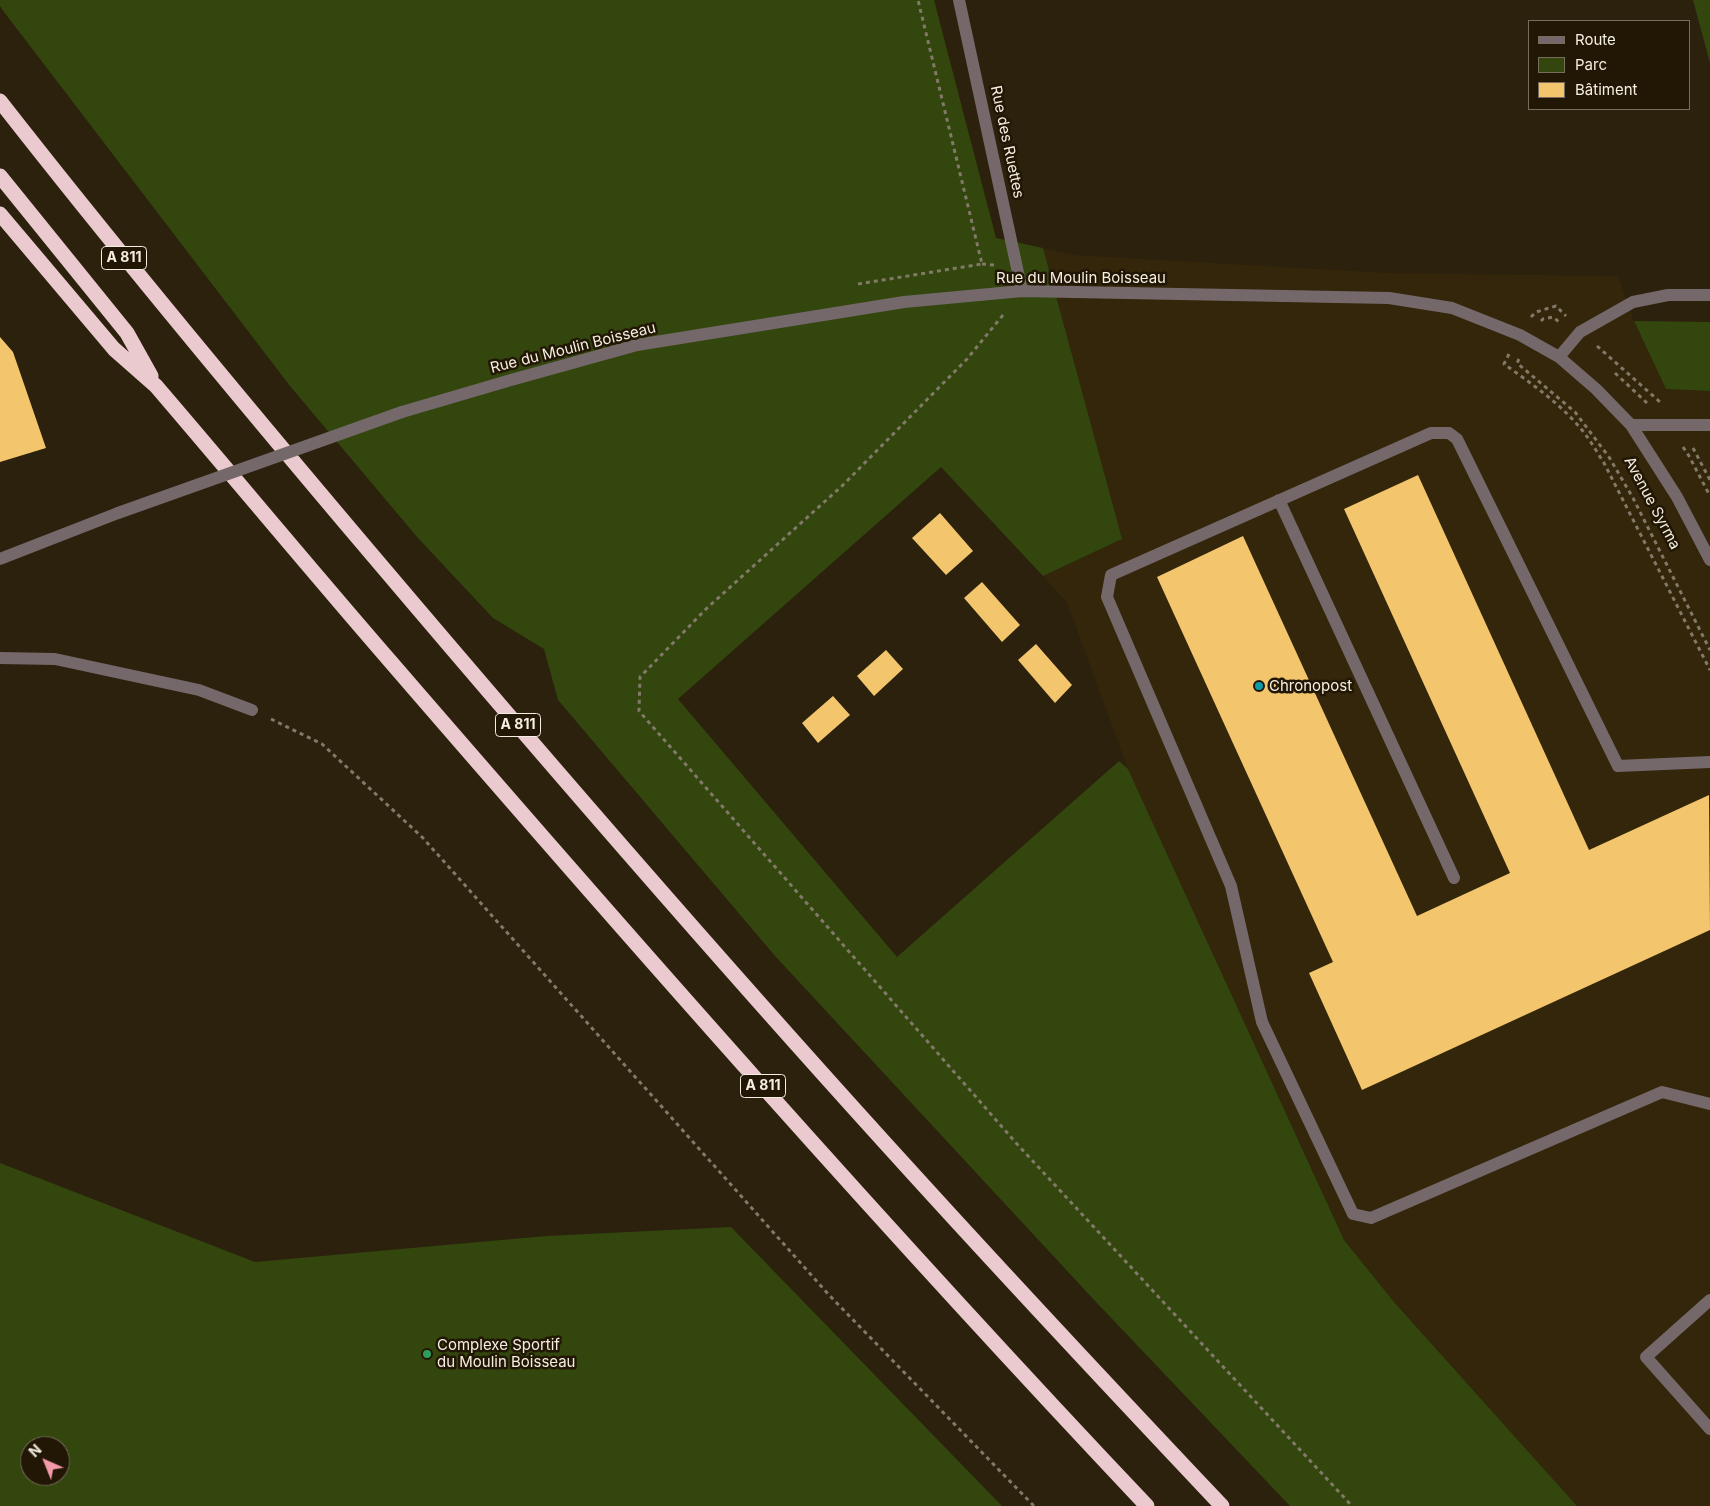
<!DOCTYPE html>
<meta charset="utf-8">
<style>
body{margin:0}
#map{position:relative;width:1710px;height:1506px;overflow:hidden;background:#2b210d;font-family:Inter,sans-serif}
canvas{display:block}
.legend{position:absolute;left:1528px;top:20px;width:162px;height:90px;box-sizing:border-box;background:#211704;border:1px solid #766d5d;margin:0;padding:6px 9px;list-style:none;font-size:15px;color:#f5eee2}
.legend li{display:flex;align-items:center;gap:10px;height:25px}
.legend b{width:25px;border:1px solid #766d5d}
.north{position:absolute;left:20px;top:1436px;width:50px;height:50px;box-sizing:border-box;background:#211704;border:1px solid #766d5d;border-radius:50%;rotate:316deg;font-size:14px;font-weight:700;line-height:20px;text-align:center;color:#f5eee2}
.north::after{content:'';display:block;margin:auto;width:18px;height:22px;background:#f39aaa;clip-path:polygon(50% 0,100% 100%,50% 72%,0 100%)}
</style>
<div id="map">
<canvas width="1710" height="1506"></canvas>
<ul class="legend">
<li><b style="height:6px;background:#75686a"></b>Route</li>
<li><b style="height:14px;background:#32460e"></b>Parc</li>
<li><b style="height:14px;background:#f3c56c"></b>Bâtiment</li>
</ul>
<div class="north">N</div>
</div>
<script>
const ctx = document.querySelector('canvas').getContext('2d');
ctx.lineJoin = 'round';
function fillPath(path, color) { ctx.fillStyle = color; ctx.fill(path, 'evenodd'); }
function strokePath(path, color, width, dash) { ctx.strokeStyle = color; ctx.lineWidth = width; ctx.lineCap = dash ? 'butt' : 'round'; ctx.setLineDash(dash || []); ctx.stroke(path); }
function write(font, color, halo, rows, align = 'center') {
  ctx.font = font + ' Inter,sans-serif'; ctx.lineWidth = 5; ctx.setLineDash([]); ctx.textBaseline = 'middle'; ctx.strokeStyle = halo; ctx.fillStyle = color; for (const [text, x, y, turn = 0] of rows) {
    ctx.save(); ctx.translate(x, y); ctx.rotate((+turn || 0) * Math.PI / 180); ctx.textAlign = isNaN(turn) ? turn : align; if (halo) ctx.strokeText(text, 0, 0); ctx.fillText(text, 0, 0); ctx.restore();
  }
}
fillPath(new Path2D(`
 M 1043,248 L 1074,255 L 1387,273 L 1618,276 L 1634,321 L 1666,389 L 1710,391 L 1710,1506 L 1577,1506 L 1394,1302 L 1344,1240 L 1128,769 L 1067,603 L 1043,576 L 1121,539 Z`), '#33260a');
fillPath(new Path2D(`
 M 0,0 L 934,0 L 996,238 L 1043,248 L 1122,539 L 1043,576 L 941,467 L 678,699 L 897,957 L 1119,761 L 1128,769 L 1344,1240 L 1394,1302 L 1577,1506 L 1290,1506 L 1096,1302 L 775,956 L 558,700 L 544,649 L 493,618 L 417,537 L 290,386 L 4,12 L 0,6 Z
 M 1693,0 L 1710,0 L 1710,63 Z
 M 1634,321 L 1710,322 L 1710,391 L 1666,389 Z
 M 0,1163 L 255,1262 L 546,1236 L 731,1227 L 1002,1506 L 0,1506 ZM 30,1446 L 60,1446 L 60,1476 L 30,1476 Z`), '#32460e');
fillPath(new Path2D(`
 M 0,337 L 13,352 L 46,448 L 0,462 Z
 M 1418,475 L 1589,850 L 1709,795 L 1710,930 L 1362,1090 L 1309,973 L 1333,962 L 1157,577 L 1243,536 L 1417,916 L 1510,873 L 1344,509 Z
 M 940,513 L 973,551 L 946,575 L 912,538 Z
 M 982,582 L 1020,625 L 1002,642 L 964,598 Z
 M 1036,644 L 1072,685 L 1055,703 L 1018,660 Z
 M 886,650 L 903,669 L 874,696 L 857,676 Z
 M 833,696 L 850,715 L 818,743 L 802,723 Z`), '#f3c56c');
strokePath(new Path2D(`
 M 982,264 L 994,265
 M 858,284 L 982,264 L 918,0
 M 1003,315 L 967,359 L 843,485 L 706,609 L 640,677 L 639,711 L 1017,1144 L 1352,1506
 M 1531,317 L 1536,312 L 1556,306 L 1566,316
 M 1541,321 L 1543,319 L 1553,317 L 1559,322
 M 1597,346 L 1660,402
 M 1509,354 L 1504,364 C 1532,384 1564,406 1585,434 C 1592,443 1598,454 1604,463 L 1710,670
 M 1519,359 L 1517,363 L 1575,412 L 1609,457 L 1633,498 L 1710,650
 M 1615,373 L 1647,403
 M 1683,447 L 1689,456 L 1710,496
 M 1693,448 L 1710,480
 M 271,719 L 322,744 L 423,838 L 829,1295 L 1034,1506`), '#827968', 3, [4, 4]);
strokePath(new Path2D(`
 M 959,0 L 1022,291
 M 1559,357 L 1596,389 L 1631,425 L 1677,497 L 1710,560
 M 402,412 L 511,380 L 637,345 L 904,302 L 1022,291 L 1389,298 L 1452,308 L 1520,335 L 1559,357 L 1580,332 L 1633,302 L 1668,295 L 1710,295
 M 1631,425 L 1710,425
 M 1279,500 L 1454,878
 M 0,559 L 118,513
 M 0,658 L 55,659 L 199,690 L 252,710
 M 1710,762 L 1618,766 L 1457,439 L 1449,433 L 1431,433 L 1111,575 L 1107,597 L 1231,886 L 1262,1022 L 1353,1214 L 1371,1218 L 1662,1092 L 1710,1104
 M 1710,1300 L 1646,1357 L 1710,1429`), '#75686a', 12);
strokePath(new Path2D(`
 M 0,101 C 121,256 247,407 374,557 C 551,766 731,974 916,1177 C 1017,1288 1119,1397 1222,1506
 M 0,176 L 127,333 L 151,376
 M 0,214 L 114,349 L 156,386 C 234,477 311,570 390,661 C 637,947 887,1231 1147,1506`), '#eacace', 15);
strokePath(new Path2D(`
 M 118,513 L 402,412`), '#75686a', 12);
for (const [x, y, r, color] of [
 [1259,686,5,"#0f9aa8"],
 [427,1354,5,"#2e9e5b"]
]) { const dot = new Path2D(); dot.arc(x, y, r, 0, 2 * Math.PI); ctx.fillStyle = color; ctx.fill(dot); strokePath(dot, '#211704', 2); }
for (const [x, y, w] of [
 [124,258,45],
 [518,725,45],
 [763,1086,45]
]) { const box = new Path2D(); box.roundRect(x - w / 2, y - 11.5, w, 23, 4); ctx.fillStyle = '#211704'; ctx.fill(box); strokePath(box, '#f5eee2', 1); }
write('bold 14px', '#f5eee2', null, [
 ["A 811",124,258],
 ["A 811",518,725],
 ["A 811",763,1086]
]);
write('15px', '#f5eee2', '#211704', [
 ["Rue des Ruettes",1007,142,78],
 ["Rue du Moulin Boisseau",1081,278],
 ["Rue du Moulin Boisseau",573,348,-14],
 ["Avenue Syrma",1652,503,62]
]);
write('15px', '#f5eee2', '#211704', [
 ["Chronopost",1269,686],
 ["Complexe Sportif",437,1345],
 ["du Moulin Boisseau",437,1362]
], 'left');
</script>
